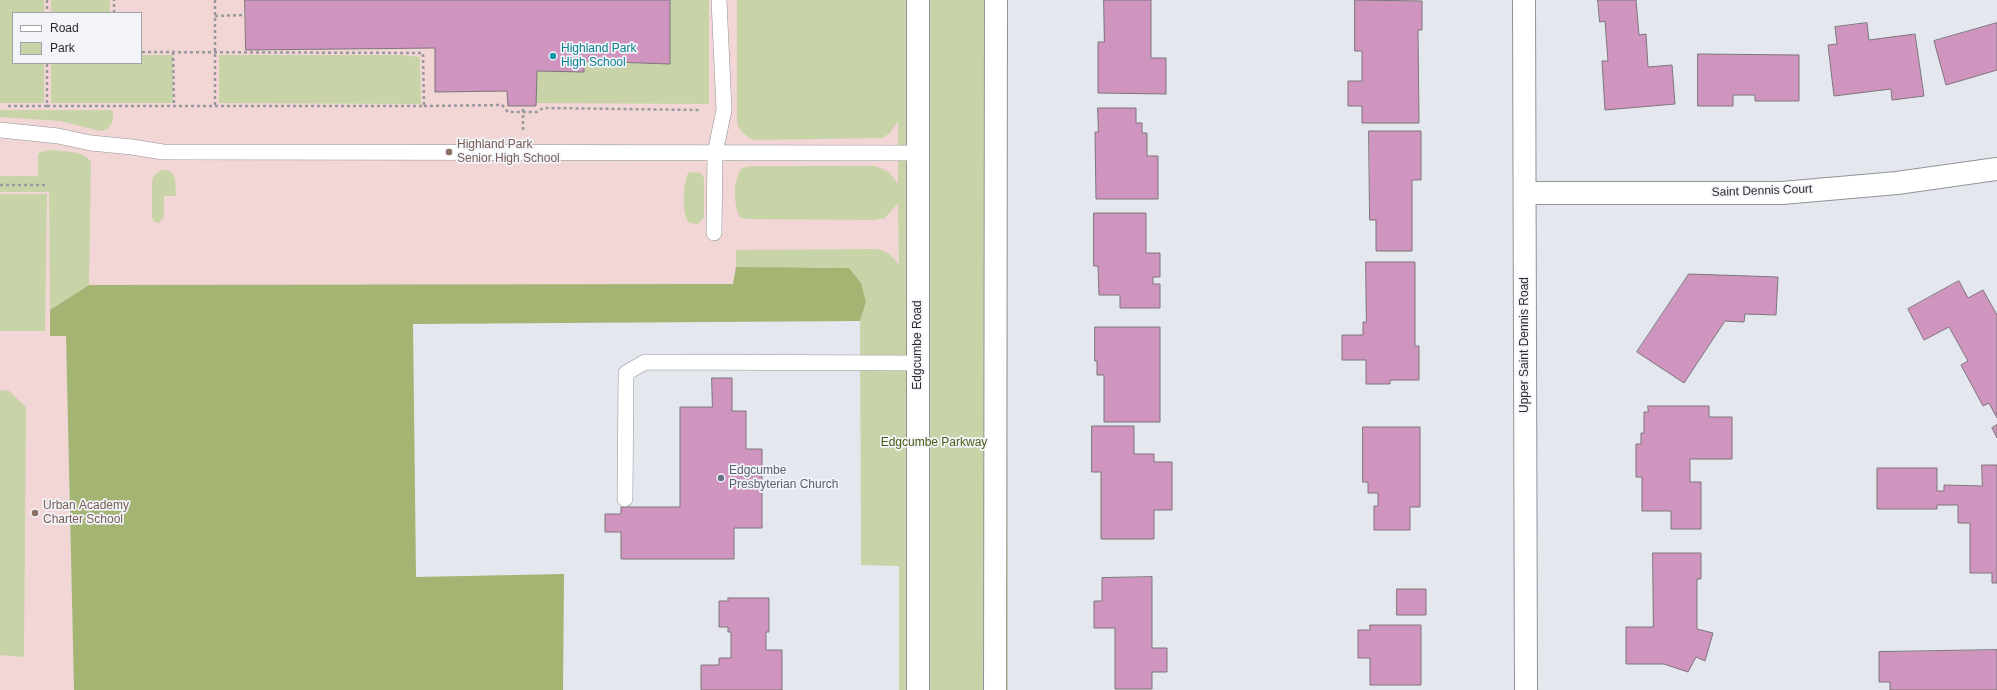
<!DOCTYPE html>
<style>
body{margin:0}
#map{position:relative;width:1997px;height:690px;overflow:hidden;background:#e4e7ed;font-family:Helvetica,sans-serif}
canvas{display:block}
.legend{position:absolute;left:12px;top:12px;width:130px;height:52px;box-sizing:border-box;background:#f2f4fa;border:1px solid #a2a3a8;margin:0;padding:5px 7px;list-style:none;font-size:12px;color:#292a2c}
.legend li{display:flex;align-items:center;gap:8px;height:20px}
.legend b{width:20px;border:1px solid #a2a3a8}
</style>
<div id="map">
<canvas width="1997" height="690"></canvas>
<ul class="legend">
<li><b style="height:5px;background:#fff"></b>Road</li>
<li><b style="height:11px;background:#c8d4a8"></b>Park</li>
</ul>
</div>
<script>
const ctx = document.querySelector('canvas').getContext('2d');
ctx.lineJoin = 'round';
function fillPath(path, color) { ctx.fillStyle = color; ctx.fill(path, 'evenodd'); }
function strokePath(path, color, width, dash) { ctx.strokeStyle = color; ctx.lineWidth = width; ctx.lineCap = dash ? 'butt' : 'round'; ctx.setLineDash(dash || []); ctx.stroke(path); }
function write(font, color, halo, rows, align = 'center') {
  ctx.font = font + ' Helvetica,sans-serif'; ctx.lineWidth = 3.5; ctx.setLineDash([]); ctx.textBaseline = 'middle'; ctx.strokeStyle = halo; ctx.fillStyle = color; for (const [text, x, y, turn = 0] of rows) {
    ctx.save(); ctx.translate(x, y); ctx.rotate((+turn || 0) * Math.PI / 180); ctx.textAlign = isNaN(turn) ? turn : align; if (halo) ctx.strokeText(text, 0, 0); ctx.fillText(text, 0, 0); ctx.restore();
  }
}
fillPath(new Path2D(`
 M 0,0 L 898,0 L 899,266 L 413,324 L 66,336 L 74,690 L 0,690 ZM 13,13 L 141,13 L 141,63 L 13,63 Z`), '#f1d6d5');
fillPath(new Path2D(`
 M 0,0 L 44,0 L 44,13 L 13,13 L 13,63 L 44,63 L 44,103 L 0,103 Z
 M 51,0 L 110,0 L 110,13 L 51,13 Z
 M 670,0 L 709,0 L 709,104 L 536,103 L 537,71 L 583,72 L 584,61 L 670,64 Z
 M 737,0 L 1007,0 L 1008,690 L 899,690 L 899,566 L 861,565 L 860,321 L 866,302 L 830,267 L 786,268 L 736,267 L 736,250 L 875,249 C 887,250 892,256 899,265 L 898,203 L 885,218 L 873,220 L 746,219 L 740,217 C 733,204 733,180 742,168 L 752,166 L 875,166 L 889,172 L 898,184 L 898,121 L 890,133 L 882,138 L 754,140 C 746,136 740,132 737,123 Z
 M 141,55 L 173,55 L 173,103 L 51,103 L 51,63 L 141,63 Z
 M 219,55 L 401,55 L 420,57 L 421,104 L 219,103 Z
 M 0,110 L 113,110 C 113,121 113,129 100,131 L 60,121 L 0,117 Z
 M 51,150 C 65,152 83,150 91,162 L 89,285 L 50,310 L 49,192 L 0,192 L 0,176 L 38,176 L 38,154 L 41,152 Z
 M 161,170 C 178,169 175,183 176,196 L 164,196 L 164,216 L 159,223 L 154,222 L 152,217 L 152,182 L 153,177 Z
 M 692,172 L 701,173 L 704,178 L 704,217 L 698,224 L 690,223 C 681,216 683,184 688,173 Z
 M 0,194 L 47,194 L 45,331 L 0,331 Z
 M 8,390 L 26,407 L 24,657 L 0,655 L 0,391 Z`), '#c8d4a8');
fillPath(new Path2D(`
 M 736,267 L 849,268 L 861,283 L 866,302 L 860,321 L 413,324 L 416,577 L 564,574 L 563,690 L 74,690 L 66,336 L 50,336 L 50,310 L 89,285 L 733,284 Z`), '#a4b473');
const building = new Path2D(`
 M 245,0 L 670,0 L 670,64 L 584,61 L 584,72 L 537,71 L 536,106 L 508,106 L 507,91 L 435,92 L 435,48 L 246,50 Z
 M 1104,0 L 1151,0 L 1151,58 L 1166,58 L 1166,94 L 1098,93 L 1098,42 L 1104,42 Z
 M 1355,0 L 1422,1 L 1422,30 L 1418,30 L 1419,123 L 1362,123 L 1362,106 L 1348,106 L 1348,81 L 1362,81 L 1362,51 L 1355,51 Z
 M 1598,0 L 1636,0 L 1639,35 L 1646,34 L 1648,67 L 1672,65 L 1675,104 L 1605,110 L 1602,61 L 1608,61 L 1605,21 L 1600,22 Z
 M 1867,23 L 1869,40 L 1915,34 L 1924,96 L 1892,100 L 1891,89 L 1834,96 L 1828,45 L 1837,44 L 1835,27 Z
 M 1997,23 L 1997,70 L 1946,85 L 1934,41 Z
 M 1698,54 L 1799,55 L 1799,101 L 1755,101 L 1755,95 L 1733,95 L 1733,106 L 1698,106 Z
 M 1098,108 L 1136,108 L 1136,123 L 1142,123 L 1142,133 L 1147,133 L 1147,156 L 1158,156 L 1158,199 L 1096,199 L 1095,132 L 1098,132 Z
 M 1369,131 L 1421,131 L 1421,180 L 1412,180 L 1412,251 L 1376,251 L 1376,220 L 1370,220 Z
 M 1094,213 L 1146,213 L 1146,253 L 1160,253 L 1160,277 L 1153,277 L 1153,284 L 1160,284 L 1160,308 L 1120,308 L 1120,295 L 1099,295 L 1098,266 L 1094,266 Z
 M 1366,262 L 1415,262 L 1415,346 L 1419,346 L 1419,380 L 1390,380 L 1390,384 L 1366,384 L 1366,360 L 1342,360 L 1342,335 L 1363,335 L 1363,322 L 1366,322 Z
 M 1689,274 L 1778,277 L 1776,315 L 1745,314 L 1744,322 L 1725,321 L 1684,383 L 1637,352 Z
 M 1959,281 L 1968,298 L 1983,290 L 1997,315 L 1997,418 L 1989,403 L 1983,406 L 1961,365 L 1968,361 L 1949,327 L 1924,340 L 1908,309 Z
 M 1095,327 L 1160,327 L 1160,422 L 1104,422 L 1104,375 L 1097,375 L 1097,361 L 1095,361 Z
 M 712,378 L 732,378 L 732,411 L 746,411 L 746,449 L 762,449 L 762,528 L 734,528 L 734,559 L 621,559 L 621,532 L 605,532 L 605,514 L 621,514 L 621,507 L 680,507 L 680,407 L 712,407 Z
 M 1648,406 L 1709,406 L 1709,417 L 1732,417 L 1732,459 L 1690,459 L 1690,482 L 1701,482 L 1701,529 L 1671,529 L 1671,511 L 1642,511 L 1642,477 L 1636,477 L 1636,444 L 1641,444 L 1641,433 L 1644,433 L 1644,412 L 1648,412 Z
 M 1997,425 L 1997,438 L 1992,428 Z
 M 1092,426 L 1134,426 L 1134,454 L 1154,454 L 1154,462 L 1172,462 L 1172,510 L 1154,510 L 1154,539 L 1101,539 L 1101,472 L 1092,472 Z
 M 1363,427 L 1420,427 L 1420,507 L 1410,507 L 1410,530 L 1374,530 L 1374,506 L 1378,506 L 1378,493 L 1368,493 L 1368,482 L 1363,482 Z
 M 1982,465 L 1997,465 L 1997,583 L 1992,583 L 1992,573 L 1970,573 L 1970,523 L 1958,523 L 1958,505 L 1937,505 L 1937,509 L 1877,509 L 1877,468 L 1937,468 L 1937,491 L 1944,491 L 1944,485 L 1982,486 Z
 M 1653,553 L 1701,553 L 1701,579 L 1697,579 L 1697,629 L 1713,633 L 1705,661 L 1696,657 L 1688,672 L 1664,664 L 1626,664 L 1626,627 L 1653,627 Z
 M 1152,577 L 1152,648 L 1167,648 L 1167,672 L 1152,672 L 1152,689 L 1115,689 L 1115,628 L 1094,628 L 1094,601 L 1102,601 L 1102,578 Z
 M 1397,589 L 1426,589 L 1426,615 L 1397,615 Z
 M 728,598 L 769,598 L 769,632 L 766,632 L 766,650 L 782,650 L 782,690 L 701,690 L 701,665 L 719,665 L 719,658 L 731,658 L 731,632 L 728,632 L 728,627 L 719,627 L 719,601 L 728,601 Z
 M 1370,625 L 1421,625 L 1421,685 L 1370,685 L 1370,658 L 1358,658 L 1358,630 L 1370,630 Z
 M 1997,650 L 1997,690 L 1890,690 L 1890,682 L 1879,682 L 1879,652 Z`);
fillPath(building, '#d095bf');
strokePath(building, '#7c767a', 1);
const lane = new Path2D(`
 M 0,130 L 58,136 L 91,143 L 132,147 L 163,152 L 918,153
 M 714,233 L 715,153 L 724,110 L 719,0
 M 625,499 L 626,373 L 645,362 L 918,363`);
const street = new Path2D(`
 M 1524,0 L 1526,690
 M 1525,193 L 1782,193 L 1897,183 L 1997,169`);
const secondary = new Path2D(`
 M 918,690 L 918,0
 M 995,690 L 996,0`);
strokePath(lane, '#909398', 16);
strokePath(street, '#909398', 24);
strokePath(secondary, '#909398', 24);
strokePath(new Path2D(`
 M 47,0 L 47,13
 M 114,13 L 114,0
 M 215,16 L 245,15
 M 173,52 L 174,105
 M 215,105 L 215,0
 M 8,106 L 47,106 L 47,63
 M 47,106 L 424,106 L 423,53 L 141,52
 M 424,106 L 502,105 L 508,112 L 537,112 L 543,108 L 701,110
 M 523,130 L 523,106
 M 0,185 L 46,185`), '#97999e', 2.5, [3, 3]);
strokePath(lane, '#fff', 15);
strokePath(street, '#fff', 22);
strokePath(secondary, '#fff', 22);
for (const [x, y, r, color] of [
 [553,56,4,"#0f9aa8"],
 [449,152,4,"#8d6e63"],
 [721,478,4,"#6b7280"],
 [35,513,4,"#8d6e63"]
]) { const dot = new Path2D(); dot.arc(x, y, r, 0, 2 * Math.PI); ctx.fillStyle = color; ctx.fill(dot); strokePath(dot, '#f2f4fa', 1.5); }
write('12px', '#0d838f', '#f2f4fa', [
 ["Highland Park",561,49],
 ["High School",561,63]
], 'left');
write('12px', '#785e54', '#f2f4fa', [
 ["Highland Park",457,145],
 ["Senior High School",457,159],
 ["Urban Academy",43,506],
 ["Charter School",43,520]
], 'left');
write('12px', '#292a2c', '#f2f4fa', [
 ["Saint Dennis Court",1762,191,-2],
 ["Edgcumbe Road",918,345,-90],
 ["Upper Saint Dennis Road",1525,345,-90]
]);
write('12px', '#4d5b12', '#f2f4fa', [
 ["Edgcumbe Parkway",934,443]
]);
write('12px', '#5b616d', '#f2f4fa', [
 ["Edgcumbe",729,471],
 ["Presbyterian Church",729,485]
], 'left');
</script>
